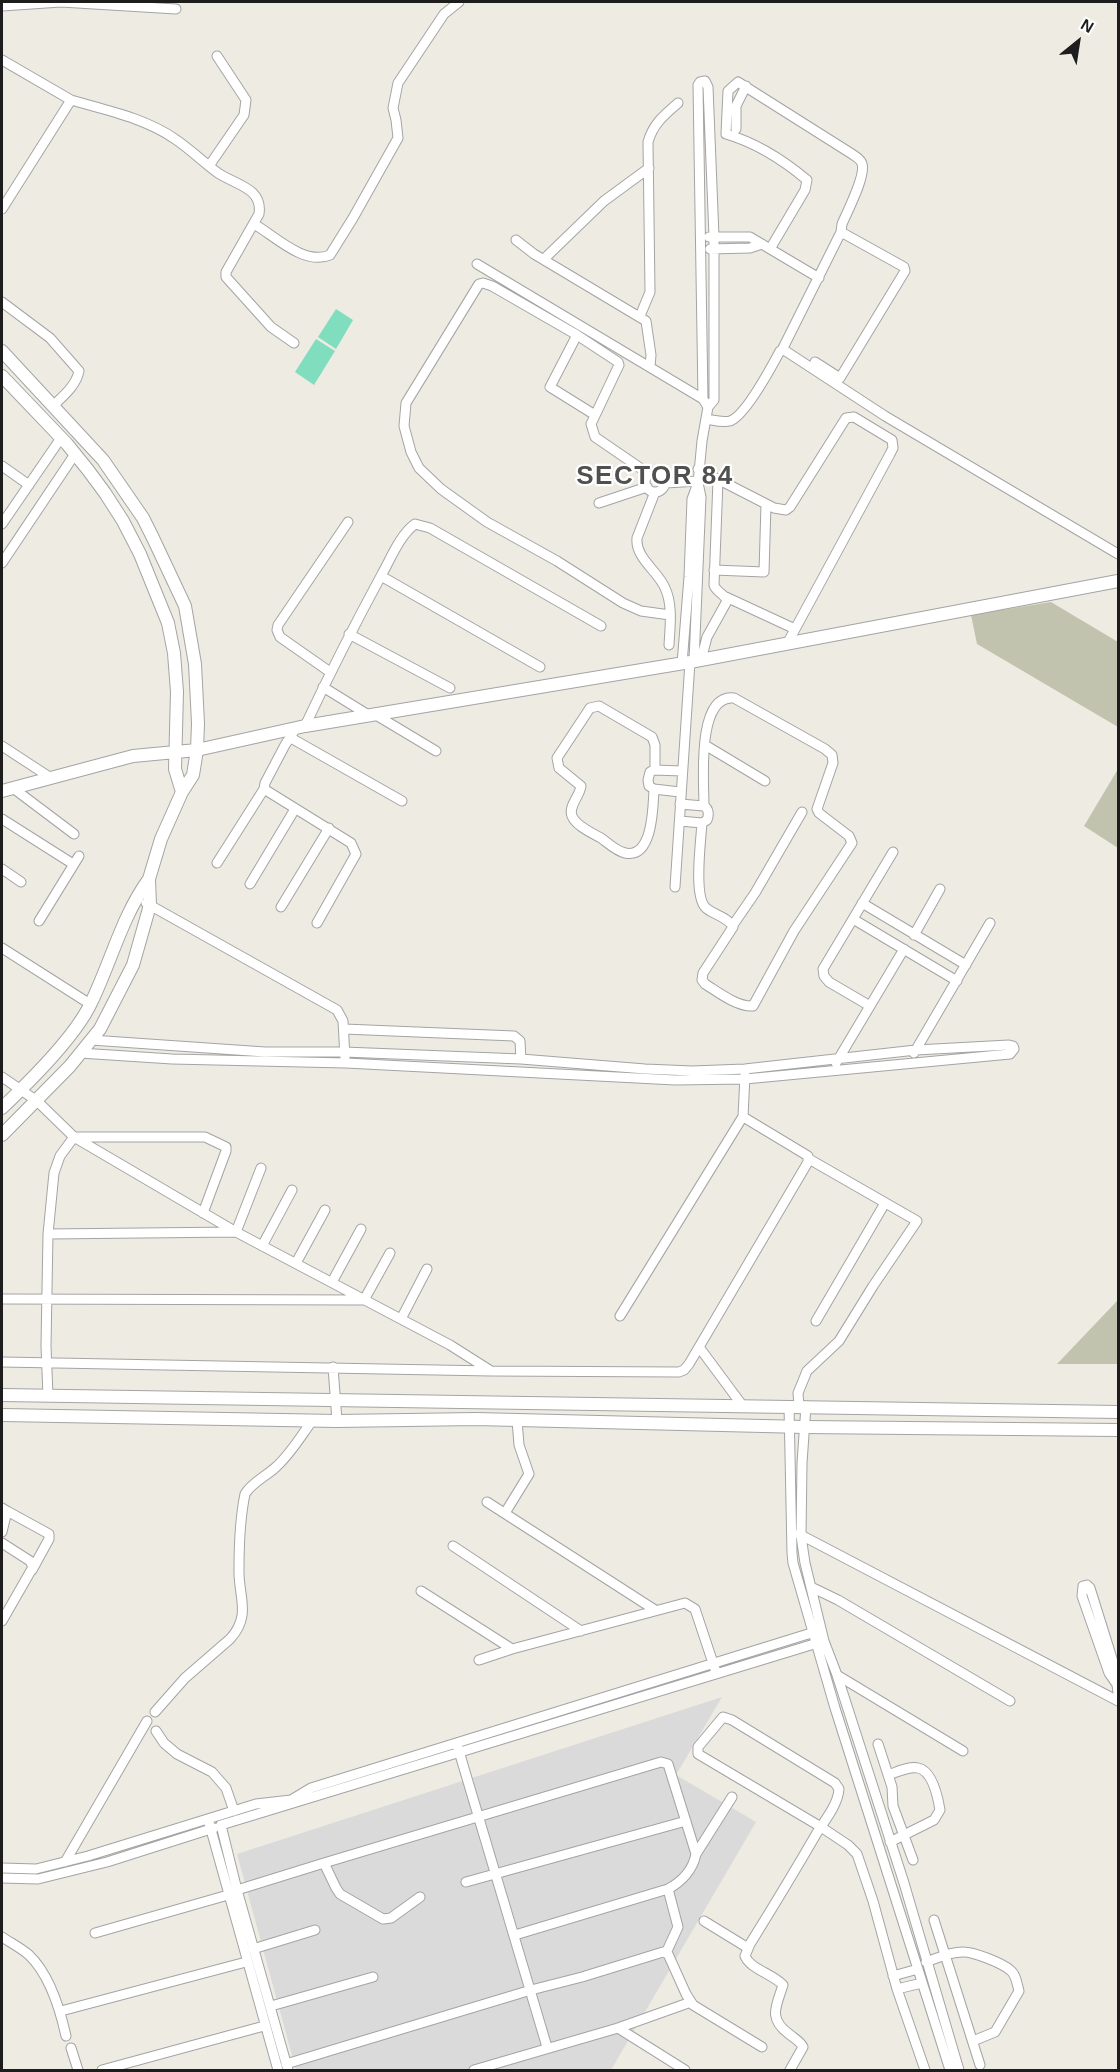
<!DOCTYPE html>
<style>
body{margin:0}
#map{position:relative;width:1120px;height:2072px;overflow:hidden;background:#eeebe3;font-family:Helvetica,sans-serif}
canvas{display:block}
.frame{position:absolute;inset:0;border:3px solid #1d1d1d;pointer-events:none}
.north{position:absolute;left:1048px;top:12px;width:60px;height:60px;-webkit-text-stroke:4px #fff;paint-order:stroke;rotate:30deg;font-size:16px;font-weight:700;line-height:24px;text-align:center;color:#1d1d1d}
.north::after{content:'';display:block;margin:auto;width:21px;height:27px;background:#1d1d1d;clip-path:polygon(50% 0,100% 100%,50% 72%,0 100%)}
</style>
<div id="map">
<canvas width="1120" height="2072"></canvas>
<div class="frame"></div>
<div class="north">N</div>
</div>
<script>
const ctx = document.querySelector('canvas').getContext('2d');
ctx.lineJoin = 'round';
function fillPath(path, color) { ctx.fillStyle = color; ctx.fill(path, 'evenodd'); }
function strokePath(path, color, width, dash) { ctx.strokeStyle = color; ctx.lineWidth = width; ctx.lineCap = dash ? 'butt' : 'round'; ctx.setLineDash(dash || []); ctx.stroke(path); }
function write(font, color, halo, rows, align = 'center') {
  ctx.font = font + ' Helvetica,sans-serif'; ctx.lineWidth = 4.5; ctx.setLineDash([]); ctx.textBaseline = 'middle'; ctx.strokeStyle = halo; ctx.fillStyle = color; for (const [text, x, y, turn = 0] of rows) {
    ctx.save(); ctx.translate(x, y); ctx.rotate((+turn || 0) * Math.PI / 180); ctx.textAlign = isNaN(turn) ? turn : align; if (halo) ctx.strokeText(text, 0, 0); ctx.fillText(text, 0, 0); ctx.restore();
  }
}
fillPath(new Path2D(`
 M 722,1697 L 676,1775 L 756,1822 L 611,2070 L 296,2070 L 237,1854 Z`), '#dbdada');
fillPath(new Path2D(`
 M 1051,602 L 1118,642 L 1118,727 L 977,644 L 971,615 Z
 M 1118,769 L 1118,848 L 1084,826 Z
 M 1118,1300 L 1118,1364 L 1057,1364 Z`), '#c2c3ae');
fillPath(new Path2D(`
 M 336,309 L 353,320 L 336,349 L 318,337 Z
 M 316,339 L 335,351 L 314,385 L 295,372 Z`), '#80debe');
const minor = new Path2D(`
 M 2,6 L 61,2 L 176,9
 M 2,60 L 71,100
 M 736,129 L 736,106 L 746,86
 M 209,166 L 244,115 L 246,100 L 217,56
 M 2,209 L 71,100 C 105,110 145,118 175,139 C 190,149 203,162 218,173 C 236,185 263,188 259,214 L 226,272 L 226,277 L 271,327 L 294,343
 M 254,224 C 275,236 304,266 330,255 L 353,218 L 398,138 L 396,120 L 393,108 L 398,83 L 444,14 L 459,2
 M 709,237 L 750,237 L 819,278
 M 516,240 L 534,254 L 646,321 L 651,355 L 650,367
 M 710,249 L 750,248 L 762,244
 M 770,249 L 805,190 L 807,180 C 782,159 757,143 726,134 L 728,91 L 738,82 L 852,154 C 856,157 861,159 862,164 C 866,176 847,212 842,224 L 841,232 L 782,350
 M 544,259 L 604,201 L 649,168
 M 477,264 L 703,399
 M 2,302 L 50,338 L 79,371 C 76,386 63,396 53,406
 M 640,316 L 650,292 L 648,142 C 653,124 664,115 678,103
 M 577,335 L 550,387 L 595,415
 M 815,362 L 840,378 L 905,271 L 904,267 L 841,232
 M 706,419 C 713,420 722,423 730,421 C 745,416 772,366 780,351 L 784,350 L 885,416 L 1118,554
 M 2,466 L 29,485
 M 698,469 L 774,508 L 786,510 L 790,507 L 846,418 L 854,417 L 892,440 L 893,448 L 890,454 L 787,644
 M645 482a10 10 0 1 1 20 0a10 10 0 1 1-20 0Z
 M 649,474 L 595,437 L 591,424 L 619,365 L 618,362 L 577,335 L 492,286 L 483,283 L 479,284 L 406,403 L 404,426 L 411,452 L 419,468 L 441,489 L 487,522 L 557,561 L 623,603 L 641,611 L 670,615
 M 666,483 L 698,481
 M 698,483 L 702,441 L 708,407 L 714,400 L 714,237 L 708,87 L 705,81 L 700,82 L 698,85 L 703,399 L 708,407
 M 655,492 L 637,538 C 635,558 658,571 665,588 C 673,605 670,627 669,645
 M 599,503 L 647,487
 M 2,524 L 61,438
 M 2,563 L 75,454
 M 714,570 L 764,572 L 766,504
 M 381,576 L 540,667
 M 726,597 L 795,629
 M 349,634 L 450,688
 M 701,660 L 707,637 L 727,601 C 725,594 716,592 714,585 L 718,480
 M 682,664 L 689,577 L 692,499 L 698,483 L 701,497 L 694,661
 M 330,672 L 280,637 L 277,630 L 278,625 L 348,522
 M 323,687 L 370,716
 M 376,715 L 436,751
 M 305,726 C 329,675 355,624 382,574 C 391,558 400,535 415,524 L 430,528 L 601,626
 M 291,738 L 402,801
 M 705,745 L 765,781
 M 2,746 L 51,778
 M 13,788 L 74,834
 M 264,789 L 351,843 L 356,854 L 317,923
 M 654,789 C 653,807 653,859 625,853 C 616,851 608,843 601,838 C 592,833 576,826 572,816 C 568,806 580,796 581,786 L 559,768 L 557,758 L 590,708 L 599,706 L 652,737 L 655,745 L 655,770
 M 680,792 L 654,789 L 649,786 L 648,780 L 650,772 L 654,770 L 682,771
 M 2,819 L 73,864
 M 680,821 L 702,823 L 707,820 C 709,815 709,809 704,806 L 680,804
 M 702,823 C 701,840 693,897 706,908 C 714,915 728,917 733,927 L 703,973 L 702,980 L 705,984 C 718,992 737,1007 753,1006 L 794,931 L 852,843 L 849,836 L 819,813 L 817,809 L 833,763 L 832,755 L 825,749 L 734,698 C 696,694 704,782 704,806
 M 217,863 L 264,789 L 265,783 L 285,745 L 296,728
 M 2,869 L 21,882
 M 250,884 L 295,809
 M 675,887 L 690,662
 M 146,903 L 337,1010 L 343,1021 L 345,1058
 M 862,903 L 966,965
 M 281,907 L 329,828
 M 853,919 L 957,981
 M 39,921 L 79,856
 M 733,925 L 755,893 L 802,812
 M 914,935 L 940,889
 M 2,948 L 90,1004
 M 870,1006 L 829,982 L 824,976 L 823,969 L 893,852
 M 344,1029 L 514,1036 L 520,1041 L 521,1059
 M 80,1053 L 172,1059 L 346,1063 L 675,1080 L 745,1079 L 1010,1054 L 1014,1049 L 1013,1046 L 1009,1045 L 916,1050 L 745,1069 L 692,1071 L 645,1069 L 521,1059 L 344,1052 L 265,1052 L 91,1040
 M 914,1053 L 990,923
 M 836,1063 L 904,949
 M 2,1077 L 37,1101 L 74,1137 L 236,1232 L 450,1345 L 491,1371
 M 743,1117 L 745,1075
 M 48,1234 L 236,1232 L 261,1168
 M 262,1246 L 292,1190
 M 296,1263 L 325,1210
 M 332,1282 L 361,1229
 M 2,1299 L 364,1300 L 390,1253
 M 401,1319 L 427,1269
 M 816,1321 L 885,1203
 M 699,1347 L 742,1405
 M 2,1362 L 491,1371 L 679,1372 L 684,1370 L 689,1364 L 808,1162 L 808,1156 L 745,1118 L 742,1118 L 620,1316
 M 333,1367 L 337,1421
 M 48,1396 L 46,1346 L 48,1234 L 54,1173 L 60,1156 L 74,1137 L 205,1137 L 226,1147 L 226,1151 L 203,1213
 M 789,1406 L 792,1553 L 793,1563 L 835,1708 L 950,2070
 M 799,1406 L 798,1393 L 807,1371 L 839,1341 L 873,1286 L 917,1221 L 809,1159
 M 806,1406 L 802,1463 L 801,1536 L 805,1563 L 824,1641 L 837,1675 L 904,1883 L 959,2070
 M 487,1502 L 655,1610
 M 2,1508 L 7,1511 L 2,1532
 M 7,1511 L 49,1534 L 49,1539 L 32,1570
 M 505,1513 L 529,1474 L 519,1445 L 517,1420
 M 799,1534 L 1118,1701
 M 2,1543 L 30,1561 L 33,1567 L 2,1621
 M 453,1546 L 581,1631
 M 811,1587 L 838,1600 L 1010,1701
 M 421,1591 L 512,1649
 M 479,1660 L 512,1649 L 685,1603 L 695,1609 L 715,1669
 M 837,1675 L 963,1751
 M 1116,1683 L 1109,1673 L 1082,1596 L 1083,1586 L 1087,1585 L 1090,1588 L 1115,1668 L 1118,1693
 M 155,1712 L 185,1678 L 230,1639 C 252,1615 238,1596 239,1569 C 239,1545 240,1518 245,1494 C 252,1482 267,1476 277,1466 C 291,1453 301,1436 312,1421
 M 156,1731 L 164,1743 L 177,1754 L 212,1772 L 226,1788 L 234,1811
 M 878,1744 L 892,1787 L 893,1806 L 913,1860
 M 458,1748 L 547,2047
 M 888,1775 C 897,1772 909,1766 918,1768 C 933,1771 938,1798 940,1810 L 934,1820 L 890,1842
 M 208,1819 L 278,2070
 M 696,1854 L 732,1797
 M 65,1862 L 147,1721
 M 324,1863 L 661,1762 L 668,1764 L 696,1854 C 693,1870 681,1882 668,1889 L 515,1935
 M 2,1868 L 36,1869 L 88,1856 L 256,1804 L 291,1800 L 311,1788 L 821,1630
 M 2,1878 L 38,1879 L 107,1862 L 214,1828
 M 466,1882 L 686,1821
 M 237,1890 L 324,1863 L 336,1888 L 340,1894 L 383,1919 L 391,1918 L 420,1897
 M 934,1920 L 980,2065
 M 704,1921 L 748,1948
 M 95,1933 L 228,1895
 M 2,1937 C 11,1943 21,1948 29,1955 C 50,1975 60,2009 66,2036
 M 253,1949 L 315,1930
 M 666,1953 L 678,1927 L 668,1889
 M 926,1962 C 938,1958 949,1952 962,1952 C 972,1951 1002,1963 1010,1970 C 1016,1974 1017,1984 1019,1991 L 995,2032 L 973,2041
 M 893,1976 L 918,1969
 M 897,1989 L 922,1983
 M 271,2006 L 373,1977
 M 61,2011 L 246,1962
 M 618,2028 L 685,2070
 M 71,2048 L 78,2070
 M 286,2064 L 531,1990 L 582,1977 L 663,1952 L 668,1954 L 686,1994 L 693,2005 L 762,2047
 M 102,2070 L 264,2026
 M 288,2070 L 237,1890 L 221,1825 L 824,1641
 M 474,2070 L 618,2028 L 691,2002
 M 790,2070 L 803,2047 C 800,2041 795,2039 789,2034 C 767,2018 777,2005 783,1985 C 773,1974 750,1969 745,1956 L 750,1944 C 773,1907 796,1869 818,1831 C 826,1819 838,1804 839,1789 L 835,1783 L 732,1720 L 723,1717 L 698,1747 L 698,1754 L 821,1827 L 848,1845 L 857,1854 L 873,1901 L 897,1989 L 925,2070`);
const tertiary = new Path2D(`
 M 2,351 L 103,460 L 143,518 L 153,538 L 185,606 L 195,664 L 198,723 L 197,750 L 193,775 L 182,792 L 161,839 L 149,879 L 150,905 L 133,965 L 100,1029 L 70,1066 L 2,1135
 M 2,376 L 67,444 L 88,470 L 105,493 L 123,521 L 140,554 L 168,623 L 174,653 L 177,692 L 175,769 L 182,792
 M 2,791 L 133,756 L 197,750 L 305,726 L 690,662 L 1118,581
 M 2,1108 C 29,1082 75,1037 91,1003 C 111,962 122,916 149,879
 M 2,1395 L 1118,1412
 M 2,1415 L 337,1421 L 476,1419 L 804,1427 L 1118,1430`);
strokePath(minor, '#a4a4a4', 11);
strokePath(tertiary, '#a4a4a4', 14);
strokePath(minor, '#fff', 9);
strokePath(tertiary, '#fff', 12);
ctx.letterSpacing = '1.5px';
write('bold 26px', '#505050', '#fff', [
 ["SECTOR 84",655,477]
]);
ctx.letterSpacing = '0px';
</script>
